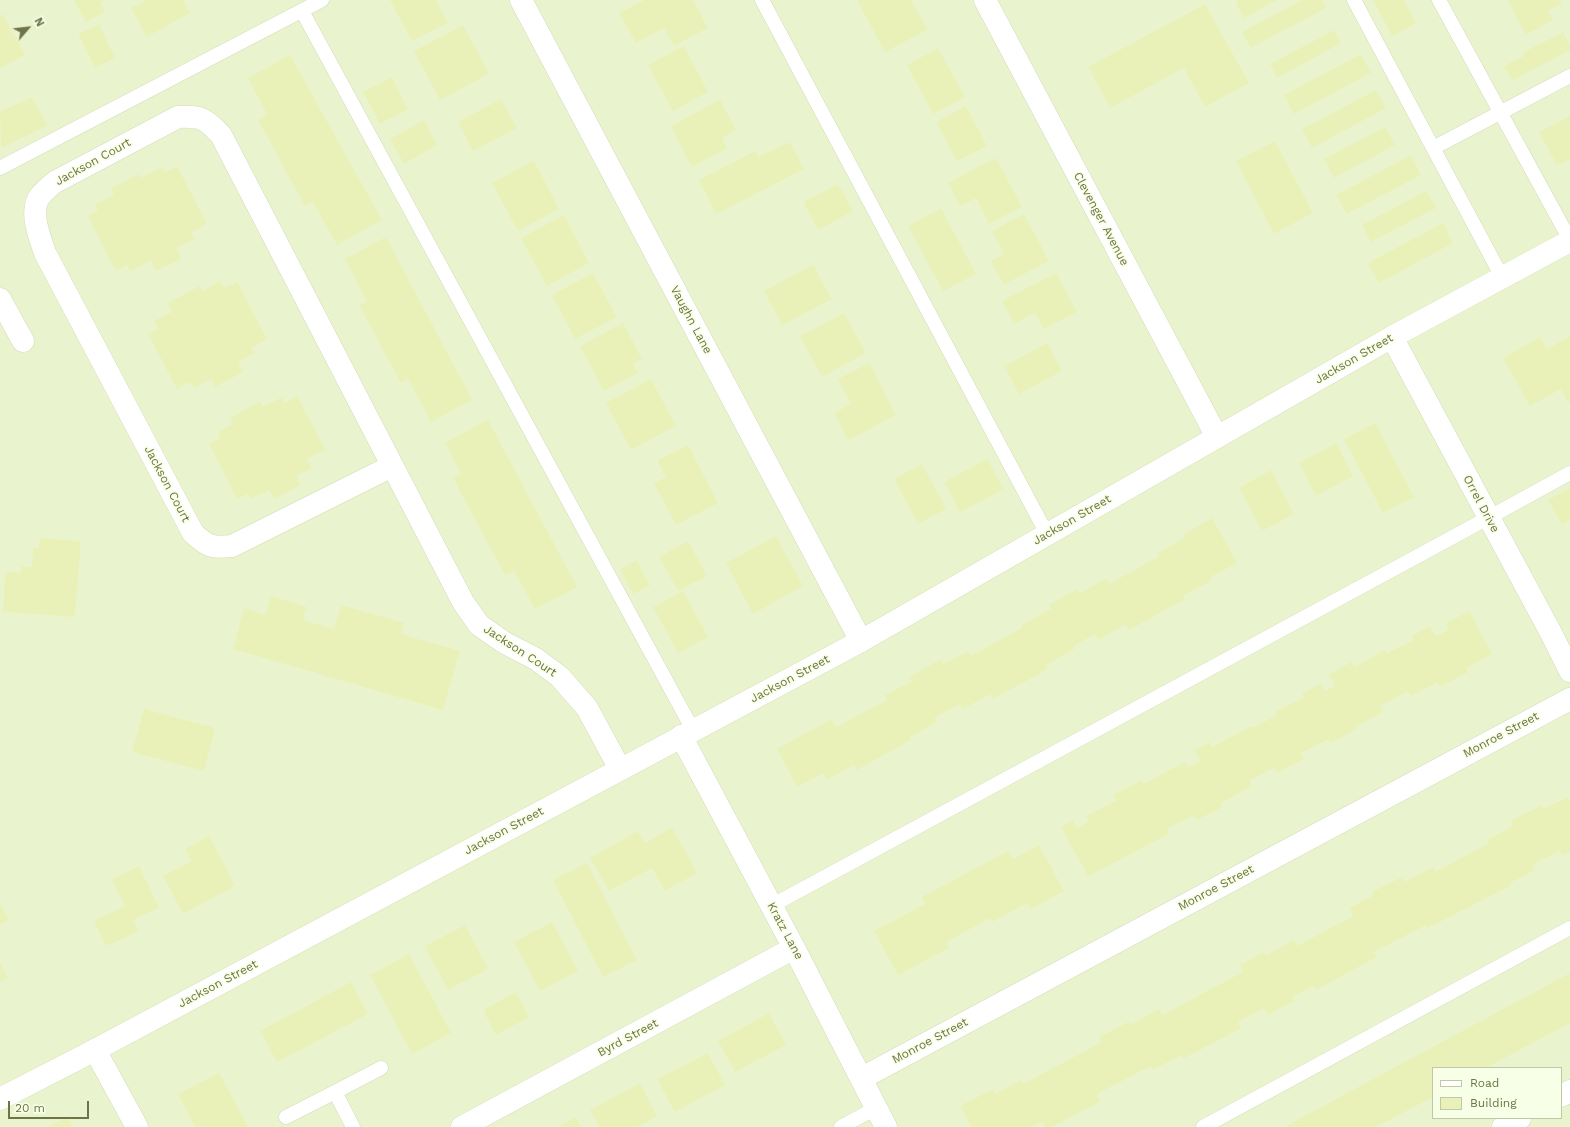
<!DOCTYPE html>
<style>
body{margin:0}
#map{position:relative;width:1570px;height:1127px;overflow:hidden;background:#f2fce0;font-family:"Work Sans",sans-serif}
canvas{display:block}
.legend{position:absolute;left:1432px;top:1067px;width:130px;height:52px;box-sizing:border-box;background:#f7ffe7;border:1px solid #c1c7a7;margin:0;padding:5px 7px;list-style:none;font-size:12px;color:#6f7348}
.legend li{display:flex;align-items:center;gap:8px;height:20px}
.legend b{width:20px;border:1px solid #c1c7a7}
.north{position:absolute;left:8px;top:8px;width:40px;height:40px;-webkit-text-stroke:3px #f7ffe7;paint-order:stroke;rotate:62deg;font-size:11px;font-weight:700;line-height:16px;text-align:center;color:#6f7348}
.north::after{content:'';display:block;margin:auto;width:14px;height:18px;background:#6f7348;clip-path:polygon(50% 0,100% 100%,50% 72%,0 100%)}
.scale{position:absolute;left:8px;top:1101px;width:81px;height:18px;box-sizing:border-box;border:2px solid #6f7348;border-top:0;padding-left:5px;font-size:12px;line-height:14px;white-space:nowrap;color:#6f7348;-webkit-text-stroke:3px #f7ffe7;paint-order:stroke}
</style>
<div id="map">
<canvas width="1570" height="1127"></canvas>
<ul class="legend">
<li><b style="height:5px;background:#fff"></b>Road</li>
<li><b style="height:11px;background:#eaf1b8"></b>Building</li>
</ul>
<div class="north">N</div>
<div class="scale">20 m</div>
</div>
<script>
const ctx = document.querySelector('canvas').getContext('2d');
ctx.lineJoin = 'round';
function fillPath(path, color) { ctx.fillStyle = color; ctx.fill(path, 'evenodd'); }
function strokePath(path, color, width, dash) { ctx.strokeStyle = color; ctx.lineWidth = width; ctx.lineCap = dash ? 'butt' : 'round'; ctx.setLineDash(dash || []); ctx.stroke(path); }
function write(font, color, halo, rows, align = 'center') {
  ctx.font = font + ' "Work Sans",sans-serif'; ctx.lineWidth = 3.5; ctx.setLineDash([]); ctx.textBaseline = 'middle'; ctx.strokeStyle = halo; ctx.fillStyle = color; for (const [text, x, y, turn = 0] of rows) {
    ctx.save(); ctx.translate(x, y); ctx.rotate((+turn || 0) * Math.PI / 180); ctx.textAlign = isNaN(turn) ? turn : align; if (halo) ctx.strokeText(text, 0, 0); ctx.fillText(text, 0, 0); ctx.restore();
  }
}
fillPath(new Path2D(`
 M 0,0 L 1570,0 L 1570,1127 L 0,1127 ZM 1433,1068 L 1561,1068 L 1561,1118 L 1433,1118 Z`), '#e9f4cf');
fillPath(new Path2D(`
 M 74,0 L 104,0 L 100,2 L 105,12 L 86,22 Z
 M 146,0 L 183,0 L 190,13 L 147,37 L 131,8 Z
 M 390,0 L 436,0 L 448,23 L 412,41 Z
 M 644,0 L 668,0 L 668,1 L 671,0 L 693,0 L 708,28 L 674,46 L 664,28 L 636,43 L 619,13 Z
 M 857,0 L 911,0 L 927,30 L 885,52 Z
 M 1239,0 L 1277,0 L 1244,18 L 1235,2 Z
 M 1302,0 L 1321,0 L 1326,8 L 1251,48 L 1242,32 Z
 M 1373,0 L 1404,0 L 1416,23 L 1392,36 Z
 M 1508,0 L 1560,0 L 1562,4 L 1548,11 L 1553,20 L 1526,35 Z
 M 1205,4 L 1249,83 L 1205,107 L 1184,68 L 1110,108 L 1088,67 Z
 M 3,14 L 25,55 L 0,68 L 0,16 Z
 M 99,24 L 115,58 L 95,68 L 78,34 Z
 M 463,25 L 489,74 L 440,100 L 414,51 Z
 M 1334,30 L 1341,43 L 1277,78 L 1270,64 Z
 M 1563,32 L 1570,46 L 1570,50 L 1512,81 L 1504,66 L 1524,56 L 1522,53 Z
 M 684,46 L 708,92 L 673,111 L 648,65 Z
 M 938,48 L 965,97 L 933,114 L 907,65 Z
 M 1361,54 L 1371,73 L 1294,114 L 1284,95 Z
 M 290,55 L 382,220 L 337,245 L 313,202 L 305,206 L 258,120 L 267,114 L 248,78 Z
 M 392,77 L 408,109 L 380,124 L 363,92 Z
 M 1376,90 L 1386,108 L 1312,148 L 1302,129 Z
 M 32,97 L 47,126 L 1,148 L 0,112 Z
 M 501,99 L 517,128 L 473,151 L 458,122 Z
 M 720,100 L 736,130 L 722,138 L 727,148 L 692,167 L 671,126 Z
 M 966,106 L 987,146 L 957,161 L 936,122 Z
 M 1570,116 L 1570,159 L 1557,165 L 1539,132 Z
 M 424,120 L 437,145 L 404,164 L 390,139 Z
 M 1385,127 L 1395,145 L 1334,178 L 1324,159 Z
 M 1275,141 L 1313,213 L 1274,234 L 1236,161 Z
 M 790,142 L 804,169 L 716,214 L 699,180 L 755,151 L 758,157 Z
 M 1411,155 L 1421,175 L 1347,214 L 1336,195 Z
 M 996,158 L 1022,207 L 989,224 L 976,198 L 960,206 L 948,183 Z
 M 534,161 L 559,209 L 518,231 L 492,183 Z
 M 177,166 L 207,224 L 191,232 L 195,239 L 176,248 L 181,259 L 156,271 L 151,261 L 130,271 L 127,265 L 116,271 L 88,216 L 98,211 L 95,204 L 114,195 L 111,188 L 139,174 L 141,178 L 162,167 L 165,172 Z
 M 838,184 L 853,211 L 818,230 L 803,202 Z
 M 1426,191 L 1436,208 L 1371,242 L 1362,225 Z
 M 941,208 L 976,274 L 943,291 L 908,226 Z
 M 1024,214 L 1049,261 L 1003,285 L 991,261 L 1004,254 L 992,231 Z
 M 564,215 L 589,263 L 547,286 L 521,238 Z
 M 1443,223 L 1453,243 L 1379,283 L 1368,263 Z
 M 386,237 L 472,400 L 431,422 L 408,379 L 401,383 L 359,305 L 367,301 L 345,259 Z
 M 813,265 L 832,299 L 782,325 L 764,291 Z
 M 593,273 L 617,317 L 575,339 L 552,295 Z
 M 1056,273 L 1077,312 L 1044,329 L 1035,313 L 1014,324 L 1002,301 Z
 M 220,281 L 224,288 L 237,282 L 267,339 L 251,348 L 254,353 L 238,362 L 243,372 L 215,387 L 211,379 L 194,388 L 190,382 L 177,389 L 148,334 L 158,329 L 154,321 L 172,312 L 168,303 L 199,286 L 202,291 Z
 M 844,313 L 866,353 L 822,377 L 800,336 Z
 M 623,323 L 642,359 L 633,364 L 638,373 L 604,391 L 580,346 Z
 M 1570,336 L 1570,402 L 1568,403 L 1561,389 L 1530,406 L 1503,358 L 1540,337 L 1547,349 Z
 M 1047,343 L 1062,371 L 1019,394 L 1004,366 Z
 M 869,363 L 896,415 L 848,440 L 834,413 L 851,404 L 838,379 Z
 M 651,379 L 676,426 L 631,450 L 606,403 Z
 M 297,396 L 325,450 L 307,459 L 312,468 L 296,476 L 301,485 L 274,499 L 269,490 L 250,499 L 248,494 L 237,499 L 209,444 L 221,438 L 218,432 L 233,424 L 230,418 L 260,402 L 263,407 L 282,397 L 284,403 Z
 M 488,420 L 577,587 L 535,609 L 514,571 L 505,575 L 453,478 L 461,474 L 445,443 Z
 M 1375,423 L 1414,497 L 1383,513 L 1344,439 Z
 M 1336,443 L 1353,476 L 1316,496 L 1299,463 Z
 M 688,445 L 718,503 L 676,525 L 654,483 L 666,477 L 657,461 Z
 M 987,459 L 1004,489 L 960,512 L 944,482 Z
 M 922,464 L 946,509 L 918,524 L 894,479 Z
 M 1271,470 L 1294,514 L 1262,531 L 1239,488 Z
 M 1570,488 L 1570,520 L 1562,525 L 1548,500 Z
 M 1212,518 L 1237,563 L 1209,578 L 1211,581 L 1184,595 L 1185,599 L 1129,630 L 1126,624 L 1098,640 L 1095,634 L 1074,646 L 1074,649 L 1046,665 L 1048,669 L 993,699 L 991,694 L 963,709 L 960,704 L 934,718 L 937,722 L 910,737 L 911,740 L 857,770 L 854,765 L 827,780 L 824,773 L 797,787 L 777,749 L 832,719 L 836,727 L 887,700 L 885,695 L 912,681 L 909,677 L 941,659 L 943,664 L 968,651 L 971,656 L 1023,627 L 1021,625 L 1051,609 L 1049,605 L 1077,589 L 1079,594 L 1106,579 L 1109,584 L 1160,556 L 1158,553 L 1186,537 L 1184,534 Z
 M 776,536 L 803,586 L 753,614 L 726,563 Z
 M 40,538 L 81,541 L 75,617 L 3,612 L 5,572 L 21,573 L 21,566 L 32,567 L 33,548 L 39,548 Z
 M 688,541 L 707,576 L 678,591 L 659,557 Z
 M 637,560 L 650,586 L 633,594 L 620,569 Z
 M 683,591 L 708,637 L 678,653 L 653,607 Z
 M 271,596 L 307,607 L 303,620 L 334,629 L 341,605 L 404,623 L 401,634 L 460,651 L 443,710 L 233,649 L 244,608 L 266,615 Z
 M 1469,611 L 1492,654 L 1466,668 L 1468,672 L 1440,687 L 1438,682 L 1411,696 L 1408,691 L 1380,706 L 1383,712 L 1356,726 L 1357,729 L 1331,743 L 1329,739 L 1301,753 L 1304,759 L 1277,773 L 1274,768 L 1249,781 L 1252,786 L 1221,803 L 1223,807 L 1197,820 L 1194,815 L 1167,829 L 1169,834 L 1088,876 L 1061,827 L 1073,820 L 1077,828 L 1089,821 L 1086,816 L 1116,801 L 1113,795 L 1142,780 L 1143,784 L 1185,762 L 1188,768 L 1200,761 L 1195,750 L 1209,742 L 1212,747 L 1252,726 L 1253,728 L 1277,715 L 1275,712 L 1304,697 L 1302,694 L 1320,684 L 1325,691 L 1335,686 L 1329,675 L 1351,662 L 1354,667 L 1385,650 L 1387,653 L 1414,640 L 1412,636 L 1430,626 L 1436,636 L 1448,630 L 1445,624 Z
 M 144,709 L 215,728 L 204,771 L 132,752 Z
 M 1568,797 L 1570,801 L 1570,851 L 1562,855 L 1560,851 L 1532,865 L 1535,870 L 1510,883 L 1512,885 L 1428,928 L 1426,925 L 1374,952 L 1377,957 L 1316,990 L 1314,986 L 1292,997 L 1294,1001 L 1268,1015 L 1264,1008 L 1238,1022 L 1241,1028 L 1183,1059 L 1181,1055 L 1153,1070 L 1151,1066 L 1097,1094 L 1101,1101 L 1052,1127 L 1045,1127 L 1042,1122 L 1032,1127 L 971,1127 L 960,1106 L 993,1089 L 995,1094 L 1021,1080 L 1023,1084 L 1102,1042 L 1099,1037 L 1128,1022 L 1130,1025 L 1159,1009 L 1162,1015 L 1243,972 L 1240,965 L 1264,952 L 1266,955 L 1294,940 L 1297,946 L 1353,916 L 1349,908 L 1374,895 L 1372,892 L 1402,877 L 1405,882 L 1433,867 L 1435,872 L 1488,844 L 1487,840 L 1513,826 L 1510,821 L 1541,806 L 1543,809 Z
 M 672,828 L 697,873 L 665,891 L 652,868 L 609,891 L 590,858 L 638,831 L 645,843 Z
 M 209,836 L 235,886 L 183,914 L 163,876 L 192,861 L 185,849 Z
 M 1039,845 L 1064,891 L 1031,909 L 1027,903 L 992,922 L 990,918 L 946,942 L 949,948 L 898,975 L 874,931 L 925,904 L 922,897 L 1008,851 L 1013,859 Z
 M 587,863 L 637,960 L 603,977 L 553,880 Z
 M 139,866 L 159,908 L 133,920 L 139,931 L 106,946 L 94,921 L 125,906 L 112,879 Z
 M 0,903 L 9,920 L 0,924 Z
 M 552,922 L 578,971 L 540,991 L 514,942 Z
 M 465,925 L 488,969 L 448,990 L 425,946 Z
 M 409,954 L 451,1033 L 412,1054 L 370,975 Z
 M 0,963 L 8,978 L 0,982 Z
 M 1570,973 L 1570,1023 L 1486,1068 L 1433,1068 L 1433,1097 L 1376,1127 L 1284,1127 Z
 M 351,982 L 368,1014 L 277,1062 L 260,1031 Z
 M 516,992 L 529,1017 L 496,1035 L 483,1010 Z
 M 769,1013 L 786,1045 L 735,1072 L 718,1041 Z
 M 708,1053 L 725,1085 L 675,1112 L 657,1079 Z
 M 219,1073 L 248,1127 L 195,1127 L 178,1094 Z
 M 640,1083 L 657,1116 L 637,1127 L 599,1127 L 590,1110 Z
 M 67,1117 L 72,1127 L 48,1127 Z
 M 576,1117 L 581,1127 L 557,1127 Z`), '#eaf1b8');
const lane = new Path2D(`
 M 762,0 L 1047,534
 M 1354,0 L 1502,277
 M 1439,0 L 1570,240
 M 302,11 L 693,730
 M 1433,148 L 1570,76
 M 0,168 L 322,0
 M 771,906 L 1488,518 L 1570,473
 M 335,1092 L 381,1068
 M 286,1117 L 335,1092 L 353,1127
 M 841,1127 L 876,1108
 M 1203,1127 L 1570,928`);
const street = new Path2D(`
 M 521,0 L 861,641
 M 985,0 L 1217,437
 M 0,299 L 23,341
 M 1392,337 L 1551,633 L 1570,671
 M 392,466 L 232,546 C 212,548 208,547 193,533 L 45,253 C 40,238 28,209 41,195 C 45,190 50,186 55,182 L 178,117 C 201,116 205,118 221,135 L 463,602 L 479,625 L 505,643 L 536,659 L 560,677 L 587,708 L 620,769
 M 681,736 L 794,948 L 886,1127
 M 95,1050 L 137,1127
 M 862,1078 L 1570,699
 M 1561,1096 L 1570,1091
 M 462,1127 L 794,948
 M 1503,1127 L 1520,1118`);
const secondary = new Path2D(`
 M 0,1099 L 95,1050 L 861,641 L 1392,337 L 1570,241`);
strokePath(lane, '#d4dbb8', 15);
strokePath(street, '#d4dbb8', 23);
strokePath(secondary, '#dae2b7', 23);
strokePath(lane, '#fff', 14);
strokePath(street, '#fff', 22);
strokePath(secondary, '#fff', 22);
write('12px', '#6f7348', '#f7ffe7', [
 ["Jackson Court",93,162,-29],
 ["Clevenger Avenue",1101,219,62],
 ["Vaughn Lane",691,320,62],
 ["Jackson Street",1354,359,-30],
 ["Jackson Court",167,484,62],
 ["Orrel Drive",1481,504,62],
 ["Jackson Street",1072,520,-30],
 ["Jackson Court",520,651,33],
 ["Jackson Street",790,679,-28],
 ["Monroe Street",1501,735,-28],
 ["Jackson Street",504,831,-28],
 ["Monroe Street",1216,888,-28],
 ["Kratz Lane",785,931,62],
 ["Jackson Street",218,984,-28],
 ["Byrd Street",628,1038,-28],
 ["Monroe Street",930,1041,-28]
]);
</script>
